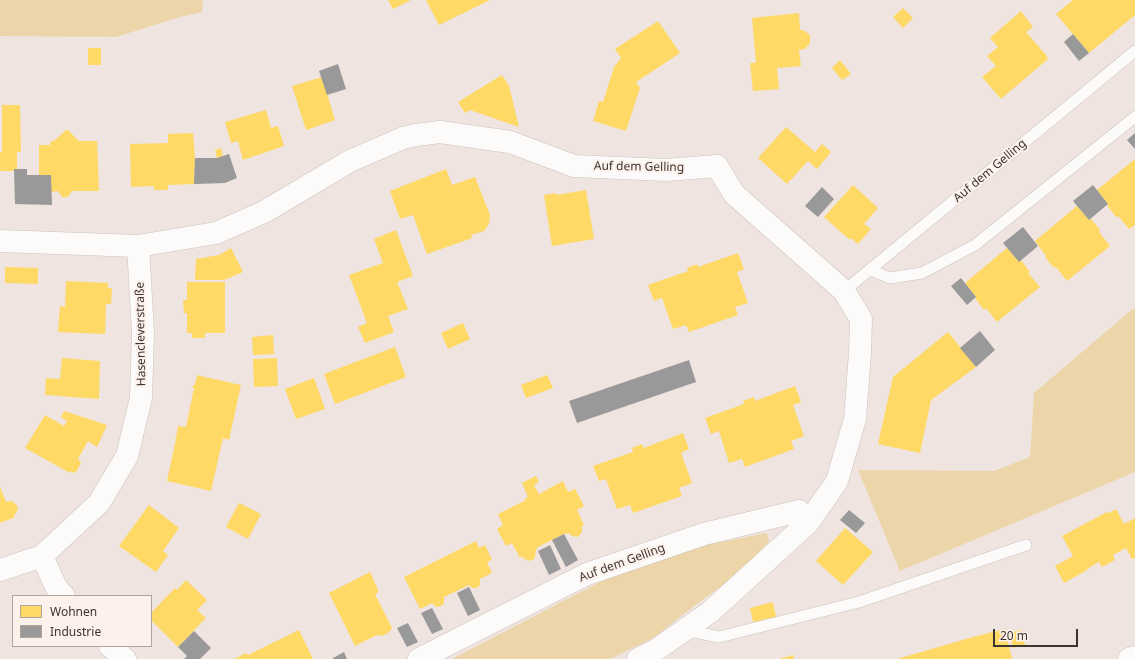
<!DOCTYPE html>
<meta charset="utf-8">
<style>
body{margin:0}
#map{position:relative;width:1135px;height:659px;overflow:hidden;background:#efe4df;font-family:"Noto Sans",sans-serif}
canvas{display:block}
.legend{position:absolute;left:12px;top:595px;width:140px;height:52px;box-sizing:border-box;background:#fdf1eb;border:1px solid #b0a5a1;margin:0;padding:5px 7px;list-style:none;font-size:12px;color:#3c3431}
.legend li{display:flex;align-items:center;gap:8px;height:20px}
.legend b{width:20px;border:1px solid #b0a5a1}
.scale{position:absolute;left:993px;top:629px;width:85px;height:18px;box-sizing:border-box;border:2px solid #3c3431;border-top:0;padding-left:5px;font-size:12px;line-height:14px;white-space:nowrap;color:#3c3431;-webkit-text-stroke:3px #fdf1eb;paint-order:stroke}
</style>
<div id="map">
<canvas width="1135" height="659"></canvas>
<ul class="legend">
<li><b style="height:11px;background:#ffd966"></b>Wohnen</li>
<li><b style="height:11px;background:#999"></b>Industrie</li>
</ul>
<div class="scale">20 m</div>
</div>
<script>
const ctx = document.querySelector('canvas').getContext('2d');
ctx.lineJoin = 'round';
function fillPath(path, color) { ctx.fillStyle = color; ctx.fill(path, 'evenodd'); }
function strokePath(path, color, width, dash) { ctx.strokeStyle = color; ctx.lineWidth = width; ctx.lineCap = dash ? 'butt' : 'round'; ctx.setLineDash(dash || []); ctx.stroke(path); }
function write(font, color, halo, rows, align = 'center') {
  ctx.font = font + ' "Noto Sans",sans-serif'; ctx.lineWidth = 4; ctx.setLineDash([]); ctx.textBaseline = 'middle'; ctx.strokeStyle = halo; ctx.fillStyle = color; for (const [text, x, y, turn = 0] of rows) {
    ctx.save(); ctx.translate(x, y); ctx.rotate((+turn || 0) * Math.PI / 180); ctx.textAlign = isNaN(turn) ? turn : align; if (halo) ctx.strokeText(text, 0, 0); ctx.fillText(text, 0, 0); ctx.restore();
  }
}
fillPath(new Path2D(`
 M 0,0 L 203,0 L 202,12 L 180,17 L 116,37 L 0,36 Z
 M 1135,307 L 1135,472 L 900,571 L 858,470 L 994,471 L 1030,457 L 1034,393 Z
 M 767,533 L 769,541 L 741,572 L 694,606 L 653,638 L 610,659 L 452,659 L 598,583 L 644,562 L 686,549 Z`), '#ecd6a9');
fillPath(new Path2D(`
 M 388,0 L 411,0 L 393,9 Z
 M 426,0 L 490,0 L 439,25 Z
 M 1073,0 L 1135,0 L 1135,15 L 1089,53 L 1056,14 Z
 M 903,8 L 913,18 L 903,28 L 893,17 Z
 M 1021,11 L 1033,27 L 1026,32 L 1046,55 L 1048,59 L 1001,99 L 982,77 L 996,66 L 987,56 L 998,47 L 990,38 Z
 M 799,13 L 800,30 L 803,30 L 810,35 L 810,43 L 805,49 L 799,50 L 801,66 L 777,68 L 779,89 L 753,91 L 750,63 L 756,63 L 752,18 Z
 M 658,21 L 680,53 L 636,82 L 640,88 L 626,131 L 593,121 L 599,101 L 603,102 L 614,67 L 621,58 L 615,49 Z
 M 88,48 L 101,48 L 101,65 L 88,65 Z
 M 840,60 L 851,74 L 842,80 L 832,68 Z
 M 502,75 L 509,86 L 519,127 L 470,110 L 465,113 L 458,102 Z
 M 322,77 L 335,120 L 306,130 L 292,86 Z
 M 2,105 L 20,105 L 21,152 L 17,152 L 17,169 L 14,169 L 14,171 L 0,171 L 0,152 L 2,152 Z
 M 266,110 L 271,128 L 278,126 L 284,146 L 243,160 L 238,141 L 231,143 L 225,122 Z
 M 786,127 L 815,152 L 822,144 L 831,152 L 817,169 L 808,161 L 787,184 L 758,158 Z
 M 67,129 L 79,141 L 97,141 L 99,191 L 72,191 L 68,197 L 62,197 L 58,191 L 51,192 L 51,175 L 39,175 L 39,145 L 50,145 L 51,144 L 50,143 L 53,140 L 54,141 Z
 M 193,133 L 195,158 L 194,184 L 168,185 L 168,190 L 154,190 L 154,186 L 131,187 L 130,144 L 168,143 L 168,134 Z
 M 221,148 L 223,156 L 217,158 L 215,150 Z
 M 1135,159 L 1135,225 L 1129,229 L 1118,216 L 1116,217 L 1107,205 L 1108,204 L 1097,190 Z
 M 446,169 L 452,185 L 475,177 L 490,215 L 489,224 L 484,231 L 471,235 L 472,238 L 427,254 L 413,215 L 400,219 L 390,191 Z
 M 853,185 L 878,208 L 864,224 L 871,229 L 858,244 L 851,238 L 850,240 L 824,217 Z
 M 586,190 L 594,239 L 552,246 L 544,195 L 556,193 L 556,195 Z
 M 1077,206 L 1089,220 L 1091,219 L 1100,230 L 1099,232 L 1110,246 L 1067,281 L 1056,267 L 1054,268 L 1045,257 L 1046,256 L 1035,241 Z
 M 396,230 L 413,276 L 397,282 L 408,309 L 388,316 L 394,332 L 365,343 L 358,327 L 367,323 L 349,275 L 383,263 L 374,239 Z
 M 231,248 L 243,272 L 224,280 L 195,280 L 196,259 L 219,255 Z
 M 1007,248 L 1019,262 L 1021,260 L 1030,272 L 1028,273 L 1040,287 L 997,322 L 986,308 L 984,310 L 975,298 L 976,297 L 965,283 Z
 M 738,253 L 744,269 L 737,272 L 748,303 L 735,307 L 738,315 L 689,332 L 686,325 L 673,329 L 662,298 L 654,301 L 648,285 L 688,271 L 687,268 L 697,264 L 698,267 Z
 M 5,267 L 38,268 L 38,284 L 5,283 Z
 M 66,281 L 108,283 L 108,288 L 112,288 L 111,304 L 106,304 L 105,334 L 58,332 L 60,306 L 65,307 Z
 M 187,282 L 225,282 L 225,333 L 205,333 L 205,338 L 192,338 L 192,333 L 187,333 L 187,313 L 184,313 L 183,300 L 187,300 Z
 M 463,323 L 470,339 L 448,349 L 441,333 Z
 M 948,332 L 976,367 L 931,400 L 920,453 L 878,444 L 893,377 Z
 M 273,335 L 274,354 L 253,355 L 252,337 Z
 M 395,347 L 406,377 L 335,404 L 324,374 Z
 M 62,358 L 100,361 L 99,399 L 45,395 L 46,378 L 60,379 Z
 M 277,358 L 278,386 L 254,387 L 253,359 Z
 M 196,375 L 241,385 L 229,440 L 223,438 L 211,491 L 167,481 L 176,439 L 173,438 L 176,438 L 178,426 L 186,427 L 194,388 L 191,386 L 194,386 L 197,377 L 196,376 Z
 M 547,375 L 553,388 L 526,398 L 521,385 Z
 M 314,378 L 325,409 L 296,419 L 285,389 Z
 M 795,386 L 801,402 L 793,405 L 804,436 L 791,441 L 794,449 L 745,467 L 742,459 L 729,463 L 719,431 L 711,434 L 705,418 L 744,404 L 743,401 L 754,397 L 755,401 Z
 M 64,411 L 107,425 L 97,447 L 88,441 L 78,459 L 81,463 L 76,472 L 73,473 L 71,471 L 70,473 L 25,448 L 45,415 L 64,426 L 67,421 L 61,417 Z
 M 683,433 L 689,449 L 681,453 L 692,483 L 679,488 L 682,496 L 633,513 L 630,505 L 617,509 L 606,479 L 599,481 L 593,466 L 633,452 L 632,448 L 642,444 L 644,448 Z
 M 536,476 L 539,482 L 534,485 L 539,494 L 563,481 L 568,492 L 575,489 L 584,506 L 577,510 L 584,525 L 582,526 L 582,532 L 578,537 L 572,536 L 569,533 L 564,534 L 538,547 L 536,550 L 535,557 L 534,559 L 529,561 L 523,558 L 522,556 L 520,558 L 512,543 L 506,546 L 497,529 L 503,525 L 498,514 L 526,500 L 525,498 L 528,497 L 522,483 Z
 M 0,487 L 6,502 L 11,501 L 14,503 L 16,504 L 18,509 L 13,518 L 0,523 Z
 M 239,503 L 261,514 L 248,539 L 226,527 Z
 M 149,505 L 179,528 L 163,551 L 168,555 L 156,572 L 119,546 Z
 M 1116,509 L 1124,524 L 1135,518 L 1135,558 L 1132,559 L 1126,548 L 1113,555 L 1115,560 L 1102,567 L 1099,562 L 1087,569 L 1087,570 L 1064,583 L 1055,566 L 1073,556 L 1062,536 L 1107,512 L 1109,513 Z
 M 845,528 L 873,552 L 843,585 L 816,561 Z
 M 476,541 L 479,548 L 485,545 L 492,560 L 487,562 L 492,573 L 480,579 L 480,585 L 477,588 L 472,588 L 469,585 L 444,597 L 444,603 L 441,606 L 436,607 L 432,603 L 420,609 L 404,577 Z
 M 370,572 L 379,592 L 375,594 L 392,628 L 388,633 L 382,636 L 377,635 L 355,646 L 329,593 Z
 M 186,580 L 207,600 L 197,610 L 206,618 L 178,647 L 151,620 L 151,613 L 175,588 L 177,590 Z
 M 773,602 L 776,617 L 753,622 L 750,608 Z
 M 1005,629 L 1012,659 L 897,659 L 973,637 Z
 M 299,630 L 313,659 L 234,659 L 246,653 L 248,655 Z
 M 1021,630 L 1025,645 L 1013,648 L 1009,633 Z
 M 793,655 L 794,659 L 779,659 Z`), '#ffd966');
fillPath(new Path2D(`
 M 1073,34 L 1089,53 L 1079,61 L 1064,42 Z
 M 338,64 L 346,89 L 327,95 L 319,71 Z
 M 1135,133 L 1135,149 L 1127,140 Z
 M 229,154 L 237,178 L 225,183 L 194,184 L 195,158 L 217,158 Z
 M 14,169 L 27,169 L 27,175 L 51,175 L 52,205 L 15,204 Z
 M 1093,185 L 1108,204 L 1089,220 L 1073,201 Z
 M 822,187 L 834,199 L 818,217 L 805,206 Z
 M 1023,227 L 1038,246 L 1019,262 L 1003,243 Z
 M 961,278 L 976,297 L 967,305 L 951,286 Z
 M 980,331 L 995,350 L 976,367 L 960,348 Z
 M 689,360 L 696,382 L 577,423 L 569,401 Z
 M 849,510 L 865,523 L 856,533 L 840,520 Z
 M 564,534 L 578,560 L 566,567 L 552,540 Z
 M 550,545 L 561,569 L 549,575 L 538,551 Z
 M 469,587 L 480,610 L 468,616 L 457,593 Z
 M 432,608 L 443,629 L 432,634 L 421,613 Z
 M 408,623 L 418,642 L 407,647 L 397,628 Z
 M 194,631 L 211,648 L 200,659 L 184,659 L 187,656 L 178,647 Z
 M 344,652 L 347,659 L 333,659 L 333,658 Z`), '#999');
const lane = new Path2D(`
 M 870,270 L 890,278 L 922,273 L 975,245 L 1135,117
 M 844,291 L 1135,51
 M 685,630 L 719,637 L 859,602 L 1026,545`);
const street = new Path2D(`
 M 0,241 L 138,246 L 216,233 L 264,212 L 350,161 L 403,138 L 416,135 L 440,132 L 510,142 L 574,166 L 666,170 L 717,166 L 734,194 L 844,291 L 861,319 L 860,353 L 855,419 L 837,481 L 808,523 L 710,612 L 656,650 L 638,659
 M 42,556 L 56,587 L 64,596
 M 0,570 L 42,556 L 99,503 L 127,456 L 141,398 L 143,333 L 138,246
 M 110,646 L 125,659
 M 419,659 L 587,574 L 704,534 L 799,511 L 808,523
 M 1129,659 L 1135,657`);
strokePath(lane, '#cbc2be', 12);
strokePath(street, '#cbc2be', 23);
strokePath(lane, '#fdfbfa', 11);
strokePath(street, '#fdfbfa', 22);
write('12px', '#3c3431', '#fdf1eb', [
 ["Auf dem Gelling",639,167,1],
 ["Auf dem Gelling",990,171,-40],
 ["Hasencleverstraße",141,334,-91],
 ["Auf dem Gelling",622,563,-20]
]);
</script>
